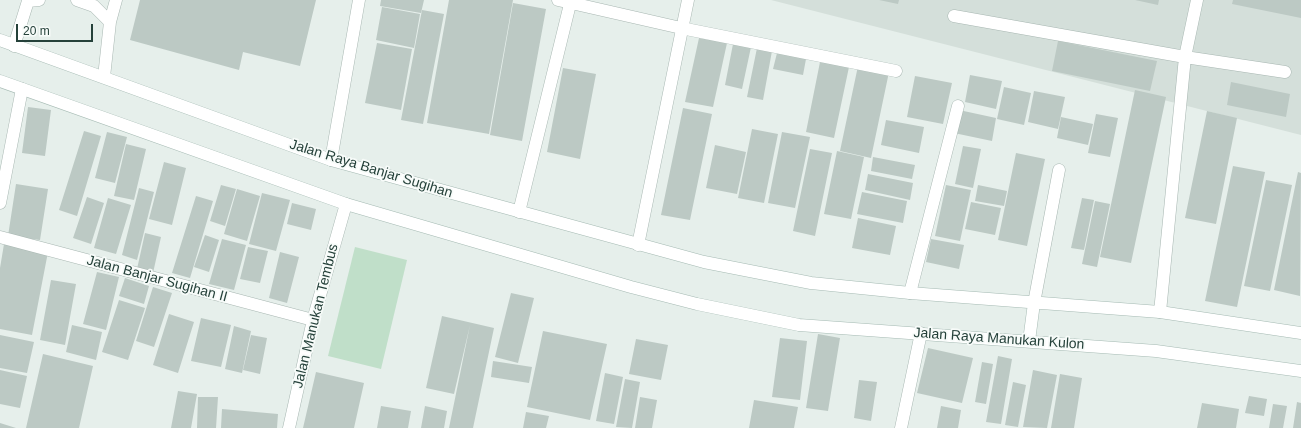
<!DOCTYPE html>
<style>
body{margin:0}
#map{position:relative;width:1301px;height:428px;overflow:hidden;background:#e6efeb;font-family:Helvetica,sans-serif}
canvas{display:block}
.scale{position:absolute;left:16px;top:24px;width:77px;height:18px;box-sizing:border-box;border:2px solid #25413a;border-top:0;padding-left:5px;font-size:12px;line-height:14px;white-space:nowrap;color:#25413a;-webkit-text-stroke:3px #f7fbf9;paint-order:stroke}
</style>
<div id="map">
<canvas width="1301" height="428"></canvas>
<div class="scale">20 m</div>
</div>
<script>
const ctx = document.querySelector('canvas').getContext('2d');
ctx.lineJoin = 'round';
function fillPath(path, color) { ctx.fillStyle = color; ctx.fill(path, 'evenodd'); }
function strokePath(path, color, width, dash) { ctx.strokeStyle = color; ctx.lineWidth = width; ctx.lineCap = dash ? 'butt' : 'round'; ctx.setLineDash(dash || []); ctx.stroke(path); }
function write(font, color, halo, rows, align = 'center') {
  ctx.font = font + ' Helvetica,sans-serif'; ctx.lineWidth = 3.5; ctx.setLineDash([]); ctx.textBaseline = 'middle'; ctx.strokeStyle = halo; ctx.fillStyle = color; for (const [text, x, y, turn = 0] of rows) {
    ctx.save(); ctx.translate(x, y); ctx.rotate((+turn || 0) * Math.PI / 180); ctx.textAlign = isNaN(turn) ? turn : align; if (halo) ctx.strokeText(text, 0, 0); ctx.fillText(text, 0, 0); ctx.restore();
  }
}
fillPath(new Path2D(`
 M 771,0 L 1301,0 L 1301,135 Z`), '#d4dfda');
fillPath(new Path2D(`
 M 355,247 L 407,260 L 381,369 L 328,356 Z`), '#c0dfc9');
fillPath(new Path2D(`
 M 140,0 L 316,0 L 300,66 L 243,52 L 239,70 L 130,40 Z
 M 381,0 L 424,0 L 421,13 L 380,6 Z
 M 449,0 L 513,0 L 489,134 L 427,123 Z
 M 879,0 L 899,0 L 898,4 Z
 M 1135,0 L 1159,0 L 1158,5 Z
 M 1233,0 L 1301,0 L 1301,18 L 1232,4 Z
 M 513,3 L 546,9 L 522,141 L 490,135 Z
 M 382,7 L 420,14 L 414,48 L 376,40 Z
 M 422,10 L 444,14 L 423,124 L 401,120 Z
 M 699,38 L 727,43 L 713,107 L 685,102 Z
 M 1058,41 L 1157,61 L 1150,91 L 1052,71 Z
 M 377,43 L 412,49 L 401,110 L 365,103 Z
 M 733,44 L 751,47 L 742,89 L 725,85 Z
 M 757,48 L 772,51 L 763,100 L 747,97 Z
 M 777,53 L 806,59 L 803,75 L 773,69 Z
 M 820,62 L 849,67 L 834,138 L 806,132 Z
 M 858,66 L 889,72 L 871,158 L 840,151 Z
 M 563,68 L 596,74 L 580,159 L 547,152 Z
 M 970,75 L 1002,81 L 996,109 L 965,102 Z
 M 915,76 L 952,83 L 943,124 L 907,117 Z
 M 1231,82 L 1290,94 L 1286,117 L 1227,105 Z
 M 1004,87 L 1031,93 L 1024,125 L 997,119 Z
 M 1135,90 L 1166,97 L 1131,263 L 1100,257 Z
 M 1034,91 L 1065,97 L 1058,129 L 1028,122 Z
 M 28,107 L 51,110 L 45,156 L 22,153 Z
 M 683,108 L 712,114 L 690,220 L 661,215 Z
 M 959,110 L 996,118 L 992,141 L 954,133 Z
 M 1207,111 L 1237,118 L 1216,224 L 1185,218 Z
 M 1096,114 L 1118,118 L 1110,157 L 1088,153 Z
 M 1061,117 L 1093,124 L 1088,145 L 1057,138 Z
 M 886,120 L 924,127 L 919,153 L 881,145 Z
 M 752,129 L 778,134 L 764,203 L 738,198 Z
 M 84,131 L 101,136 L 77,216 L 59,210 Z
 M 107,132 L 127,137 L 115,183 L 95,178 Z
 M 782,132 L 810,137 L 795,208 L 768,203 Z
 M 126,144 L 146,149 L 134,200 L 114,196 Z
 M 715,145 L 746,152 L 737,194 L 706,188 Z
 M 963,146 L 981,149 L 973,188 L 955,184 Z
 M 810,149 L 832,153 L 815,236 L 793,231 Z
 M 837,151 L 864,157 L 851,219 L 824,214 Z
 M 1016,153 L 1045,159 L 1027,246 L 998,240 Z
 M 873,157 L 915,165 L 912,179 L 871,171 Z
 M 164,162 L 186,168 L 172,225 L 149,219 Z
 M 1233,166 L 1265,172 L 1237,307 L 1205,301 Z
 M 1298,172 L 1301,173 L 1300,296 L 1274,290 Z
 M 868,174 L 913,183 L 910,200 L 865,190 Z
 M 1266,180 L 1292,185 L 1270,291 L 1244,286 Z
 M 16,184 L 48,189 L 40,240 L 8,236 Z
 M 221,185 L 236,189 L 225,226 L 210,221 Z
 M 946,185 L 971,190 L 960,241 L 935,236 Z
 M 978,185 L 1007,191 L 1004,206 L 975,201 Z
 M 139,188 L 154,192 L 137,260 L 122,255 Z
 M 237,189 L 260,196 L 247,241 L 224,234 Z
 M 862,192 L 907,201 L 903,223 L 857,214 Z
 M 262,193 L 290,200 L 276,251 L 249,244 Z
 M 196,196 L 213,201 L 190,278 L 172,273 Z
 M 87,197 L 104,203 L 91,244 L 73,238 Z
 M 108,198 L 131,205 L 116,254 L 94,248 Z
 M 1082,198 L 1094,200 L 1084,250 L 1071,248 Z
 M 1095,201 L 1110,204 L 1097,267 L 1082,264 Z
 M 971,202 L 1001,208 L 995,235 L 965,229 Z
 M 292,203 L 316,209 L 311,230 L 287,224 Z
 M 858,218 L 896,226 L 890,255 L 852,248 Z
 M 145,233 L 161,237 L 153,273 L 137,269 Z
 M 205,235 L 219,240 L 209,272 L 194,267 Z
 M 222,239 L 246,245 L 234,290 L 209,284 Z
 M 931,239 L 964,245 L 959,269 L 926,262 Z
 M 4,244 L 48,252 L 32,335 L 0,329 L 0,268 Z
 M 248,247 L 268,251 L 260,283 L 240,279 Z
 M 280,252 L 299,257 L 287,303 L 269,298 Z
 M 97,272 L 119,277 L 106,330 L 83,324 Z
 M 125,278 L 149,286 L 144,304 L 119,296 Z
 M 51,280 L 76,284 L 65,345 L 40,340 Z
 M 153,287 L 172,293 L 154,347 L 136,341 Z
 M 511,293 L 534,298 L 518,363 L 495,357 Z
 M 119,300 L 145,308 L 128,360 L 102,352 Z
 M 169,314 L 194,322 L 178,373 L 153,365 Z
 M 442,316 L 494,328 L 473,428 L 449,428 L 470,325 L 454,394 L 426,388 Z
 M 201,318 L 231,325 L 221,367 L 191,361 Z
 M 72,325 L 102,332 L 96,360 L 66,352 Z
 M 234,326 L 251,331 L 242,373 L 225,369 Z
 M 543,331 L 607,344 L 590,420 L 527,407 Z
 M 818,334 L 840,338 L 828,411 L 806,408 Z
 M 0,335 L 34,342 L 27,373 L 0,368 Z
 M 251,335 L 267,338 L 260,374 L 243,370 Z
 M 780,338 L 807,341 L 800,400 L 772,397 Z
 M 636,339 L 668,345 L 661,380 L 629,374 Z
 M 928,348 L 973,358 L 962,403 L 917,393 Z
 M 43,354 L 93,366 L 79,428 L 26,428 Z
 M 998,356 L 1012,359 L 1001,424 L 986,422 Z
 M 493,361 L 532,367 L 529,383 L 491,377 Z
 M 982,362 L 993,364 L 986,404 L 975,402 Z
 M 0,370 L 27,376 L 20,408 L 0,404 Z
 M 1033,370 L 1057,375 L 1047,428 L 1023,427 Z
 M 316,372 L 364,383 L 354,428 L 303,428 Z
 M 605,373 L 623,377 L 614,424 L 596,421 Z
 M 1060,374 L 1082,378 L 1074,428 L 1051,428 Z
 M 625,379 L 640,382 L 632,428 L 616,427 Z
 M 859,380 L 877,382 L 871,421 L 854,418 Z
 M 1013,382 L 1026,385 L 1018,427 L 1005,425 Z
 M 178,391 L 197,394 L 191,428 L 171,428 Z
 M 1249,396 L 1267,399 L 1264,416 L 1245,413 Z
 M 198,397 L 218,397 L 216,428 L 197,428 Z
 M 640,397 L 657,400 L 652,428 L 635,428 Z
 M 754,400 L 798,407 L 794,428 L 749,428 Z
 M 1297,402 L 1301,403 L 1301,428 L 1293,428 Z
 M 1202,403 L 1239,409 L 1236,428 L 1197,428 Z
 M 1273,404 L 1287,406 L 1283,428 L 1269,428 Z
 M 381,406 L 411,411 L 408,428 L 377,428 Z
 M 425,406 L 447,411 L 444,428 L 421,428 Z
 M 941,406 L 961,410 L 958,428 L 937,428 Z
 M 222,409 L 278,414 L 277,428 L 221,428 Z
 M 526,412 L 549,416 L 546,428 L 523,428 Z
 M 0,423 L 16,428 L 0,428 Z`), '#bcc9c4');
const lane = new Path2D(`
 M 77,0 L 94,6 L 110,22 L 104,77
 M 558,0 L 681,28 L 896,71
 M 954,16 L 1185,57 L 1285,72
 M 110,22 L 116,0
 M 14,46 L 28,1 L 39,0
 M 331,160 L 359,0
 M 519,212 L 571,0
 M 638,245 L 688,0
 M 1034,303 L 1059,170
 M 1160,312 L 1185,57 L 1197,0`);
const street = new Path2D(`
 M 0,203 L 22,89
 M 0,237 L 313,320
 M 910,293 L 958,106
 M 289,428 L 313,320 L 346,204
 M 901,428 L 921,333`);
const secondary = new Path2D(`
 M 0,40 L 331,160 L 704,262 L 811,283 L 910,293 L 1160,312 L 1301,333
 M 0,81 L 346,204 L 631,287 L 697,304 L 799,325 L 1156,351 L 1301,371
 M 1029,341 L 1034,303`);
strokePath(lane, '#a8b7b2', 13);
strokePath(street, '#a8b7b2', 13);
strokePath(secondary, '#a5bab3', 13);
strokePath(lane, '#fff', 12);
strokePath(street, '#fff', 12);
strokePath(secondary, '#fff', 12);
write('14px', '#25413a', '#f7fbf9', [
 ["Jalan Raya Banjar Sugihan",371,169,17],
 ["Jalan Banjar Sugihan II",157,279,15],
 ["Jalan Manukan Tembus",316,316,-76],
 ["Jalan Raya Manukan Kulon",999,339,4]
]);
</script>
